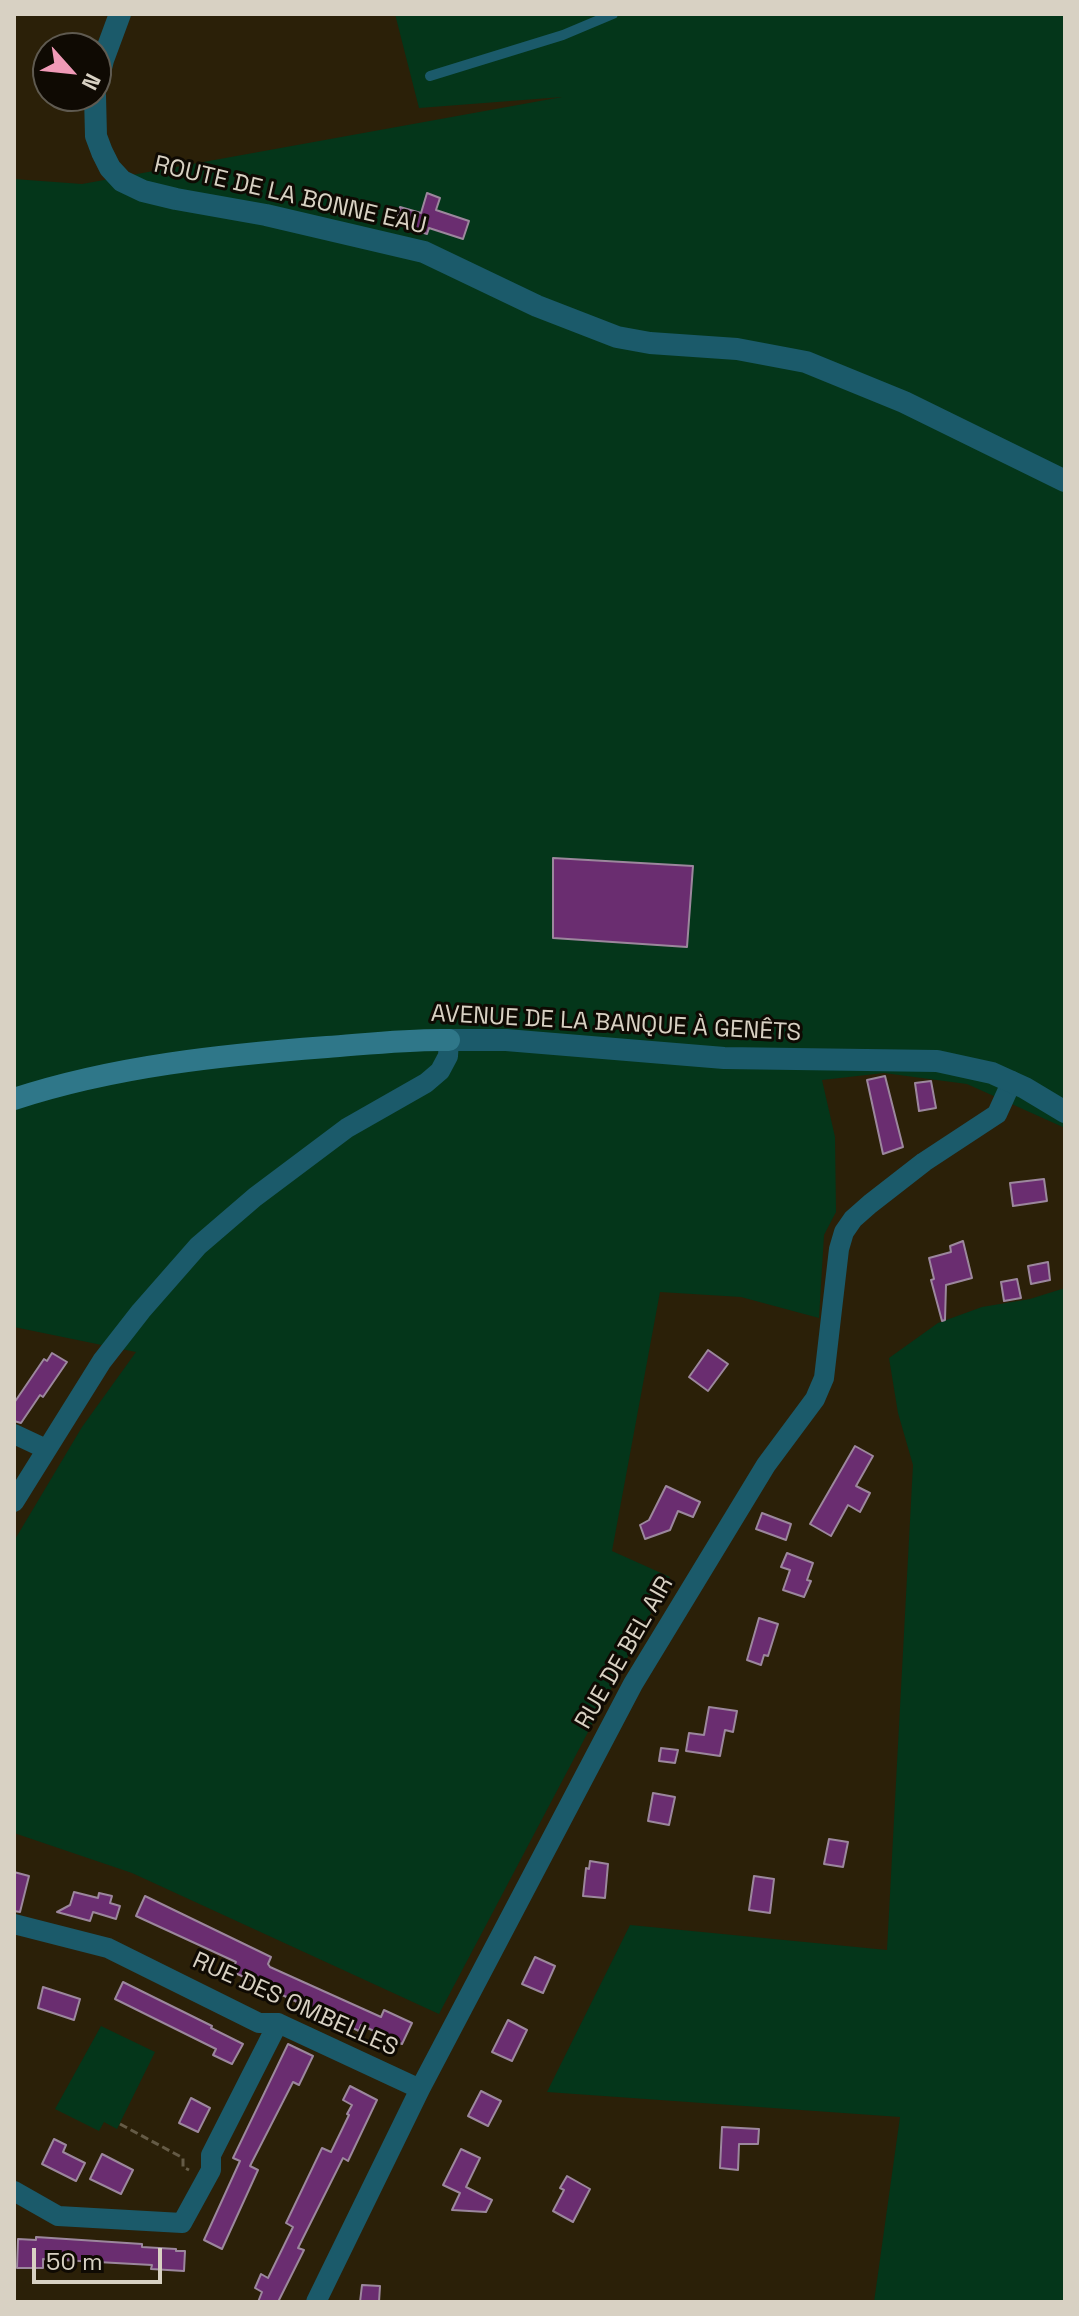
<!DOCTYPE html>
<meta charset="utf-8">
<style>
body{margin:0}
#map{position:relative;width:1079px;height:2316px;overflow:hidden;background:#2b2008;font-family:"Space Grotesk",sans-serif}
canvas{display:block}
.frame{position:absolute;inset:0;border:16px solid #d8d1c3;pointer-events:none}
.north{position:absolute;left:32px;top:32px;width:80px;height:80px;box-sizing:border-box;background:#0f0a03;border:2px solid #5f5a50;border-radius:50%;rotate:117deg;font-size:22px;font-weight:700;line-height:32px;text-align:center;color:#d8d1c3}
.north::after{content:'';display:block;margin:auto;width:28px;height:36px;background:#f09ab7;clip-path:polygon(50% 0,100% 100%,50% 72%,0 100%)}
.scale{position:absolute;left:32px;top:2248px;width:130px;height:36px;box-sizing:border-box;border:4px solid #d8d1c3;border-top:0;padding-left:10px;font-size:24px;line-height:28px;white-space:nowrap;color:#d8d1c3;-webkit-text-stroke:6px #0f0a03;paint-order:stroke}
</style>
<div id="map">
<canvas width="1079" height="2316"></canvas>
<div class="frame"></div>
<div class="north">N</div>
<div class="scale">50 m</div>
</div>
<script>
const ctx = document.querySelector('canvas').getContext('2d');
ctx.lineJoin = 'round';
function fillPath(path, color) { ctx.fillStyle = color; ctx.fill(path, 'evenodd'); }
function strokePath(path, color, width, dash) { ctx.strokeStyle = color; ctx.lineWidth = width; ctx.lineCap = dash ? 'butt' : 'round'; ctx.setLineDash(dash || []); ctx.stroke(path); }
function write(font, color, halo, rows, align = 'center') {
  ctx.font = font + ' "Space Grotesk",sans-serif'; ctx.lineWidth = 6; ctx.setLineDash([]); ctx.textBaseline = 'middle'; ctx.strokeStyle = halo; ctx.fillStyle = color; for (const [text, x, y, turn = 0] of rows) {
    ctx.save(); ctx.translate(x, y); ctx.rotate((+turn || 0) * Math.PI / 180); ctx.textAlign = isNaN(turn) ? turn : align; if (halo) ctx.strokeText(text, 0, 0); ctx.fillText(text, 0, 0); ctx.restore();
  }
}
fillPath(new Path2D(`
 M 395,14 L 1065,14 L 1065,1128 L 967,1084 L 884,1073 L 822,1080 L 835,1137 L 836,1212 L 824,1235 L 819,1318 L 741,1297 L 660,1292 L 612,1551 L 670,1577 L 439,2014 L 132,1873 L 14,1833 L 14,1541 L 82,1427 L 136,1352 L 14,1327 L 14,179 L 82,184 L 562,97 L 419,108 Z
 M 1065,1288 L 1065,2302 L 874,2302 L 900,2117 L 547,2092 L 630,1925 L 887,1950 L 913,1465 L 898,1413 L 889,1358 L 938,1323 L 982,1307 L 1030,1299 Z
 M 101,2026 L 155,2052 L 117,2129 L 104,2122 L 99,2131 L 55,2109 Z`), '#04361a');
const building = new Path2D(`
 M 427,193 L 440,198 L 436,210 L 469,221 L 463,239 L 429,228 L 427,234 L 396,223 L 400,207 L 421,213 Z
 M 553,858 L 693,866 L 687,947 L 553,938 Z
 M 885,1076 L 903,1147 L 883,1154 L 867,1080 Z
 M 931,1081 L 936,1108 L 919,1111 L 915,1083 Z
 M 1044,1179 L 1047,1201 L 1013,1206 L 1010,1183 Z
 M 963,1241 L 972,1278 L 946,1285 L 945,1320 L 942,1321 L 931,1280 L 934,1279 L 929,1258 L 951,1252 L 950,1246 Z
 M 1048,1262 L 1050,1280 L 1031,1284 L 1028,1266 Z
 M 1017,1279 L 1021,1298 L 1004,1301 L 1001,1282 Z
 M 708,1350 L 728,1364 L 708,1391 L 689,1377 Z
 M 52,1353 L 67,1362 L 43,1397 L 40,1395 L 21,1423 L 14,1421 L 14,1403 L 44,1359 L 47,1361 Z
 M 855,1446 L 873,1456 L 856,1486 L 870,1493 L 860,1512 L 848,1505 L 831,1536 L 810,1524 Z
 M 666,1486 L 700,1502 L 693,1517 L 678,1511 L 670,1530 L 645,1539 L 640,1525 L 649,1520 Z
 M 762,1513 L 791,1524 L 786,1540 L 756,1529 Z
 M 787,1553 L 813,1563 L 807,1580 L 811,1581 L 804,1597 L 783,1590 L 790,1570 L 781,1567 Z
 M 759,1618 L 778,1624 L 768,1656 L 764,1655 L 761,1665 L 747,1660 Z
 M 709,1707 L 737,1711 L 733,1732 L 725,1730 L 720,1756 L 686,1751 L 689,1733 L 704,1735 Z
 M 661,1748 L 678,1750 L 675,1763 L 659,1761 Z
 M 653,1793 L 675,1797 L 669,1825 L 648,1821 Z
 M 829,1839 L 848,1842 L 843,1867 L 824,1864 Z
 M 590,1861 L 608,1864 L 605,1898 L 583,1896 L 586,1868 L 589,1869 Z
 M 14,1872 L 29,1876 L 20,1912 L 14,1911 Z
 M 754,1876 L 774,1879 L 770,1913 L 749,1910 Z
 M 74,1892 L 98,1898 L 99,1893 L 112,1896 L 110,1903 L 120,1906 L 116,1919 L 93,1912 L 90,1921 L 57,1912 L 70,1905 Z
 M 145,1896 L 271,1957 L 268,1964 L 270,1967 L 381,2017 L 384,2010 L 412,2023 L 402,2044 L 361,2025 L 359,2031 L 231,1971 L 236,1962 L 136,1916 Z
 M 535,1957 L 555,1966 L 543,1993 L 522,1984 Z
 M 123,1982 L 212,2026 L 211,2028 L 243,2044 L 232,2064 L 213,2055 L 216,2049 L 115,1999 Z
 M 43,1987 L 80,1999 L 74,2020 L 38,2008 Z
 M 508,2020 L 527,2030 L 512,2061 L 492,2052 Z
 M 288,2044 L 313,2056 L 299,2085 L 293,2082 L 250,2166 L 258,2170 L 222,2249 L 204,2240 L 240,2161 L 233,2158 Z
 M 350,2086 L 377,2100 L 348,2161 L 343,2158 L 298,2248 L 304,2250 L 278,2302 L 258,2302 L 262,2292 L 255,2288 L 261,2274 L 268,2278 L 293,2227 L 286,2223 L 322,2148 L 331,2152 L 349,2115 L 347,2114 L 352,2105 L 343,2100 Z
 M 481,2091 L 501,2101 L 488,2126 L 468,2116 Z
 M 191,2098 L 210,2108 L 198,2132 L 179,2123 Z
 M 722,2127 L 759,2129 L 758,2144 L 739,2144 L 738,2170 L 720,2168 Z
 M 54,2139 L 66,2145 L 63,2152 L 85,2163 L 76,2181 L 42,2164 Z
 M 461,2149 L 480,2158 L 466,2187 L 492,2200 L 486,2212 L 452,2210 L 460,2193 L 443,2185 Z
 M 102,2154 L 133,2170 L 121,2194 L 90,2179 Z
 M 567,2176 L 590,2189 L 573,2222 L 553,2211 L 564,2190 L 560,2188 Z
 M 36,2237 L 142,2244 L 142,2247 L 176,2249 L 176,2251 L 185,2251 L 184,2271 L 151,2269 L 152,2265 L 43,2259 L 43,2268 L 17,2268 L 18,2239 L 36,2240 Z
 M 362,2285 L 380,2286 L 379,2302 L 360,2302 Z`);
fillPath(building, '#6a2d70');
strokePath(building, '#9c879d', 2);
strokePath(new Path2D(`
 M 120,2124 L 183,2158 L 183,2167 L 189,2170`), '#655b46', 3, [8, 4]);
strokePath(new Path2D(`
 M 430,76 L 563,35 L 613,14`), '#1b5a6a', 10);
strokePath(new Path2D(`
 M 14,1434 L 46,1449
 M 14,1502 L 102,1361 L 141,1311 L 198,1246 L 255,1197 L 347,1128 L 426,1083 L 440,1071 L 448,1056 L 449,1040
 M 14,1924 L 108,1948 L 259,2023 L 278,2023 L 420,2089
 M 14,2191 L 58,2216 L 182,2223 L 211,2170 L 211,2155 L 278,2023
 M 316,2302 L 420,2089 L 633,1684 L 766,1465 L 815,1399 L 824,1378 L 839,1249 L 844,1232 L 853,1219 L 870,1204 L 924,1162 L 997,1114 L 1012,1081`), '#1b5a6a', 20);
strokePath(new Path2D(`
 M 96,88 L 103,60 L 120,14
 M 95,96 L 96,136 L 102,152 L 110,168 L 122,181 L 143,191 L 176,199 L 266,215 L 424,252 L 537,306 L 617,337 L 650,343 L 737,349 L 806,362 L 904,402 L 1065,481
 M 449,1040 L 506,1040 L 724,1058 L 937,1061 L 992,1073 L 1025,1088 L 1065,1112`), '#1b5a6a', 22);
strokePath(new Path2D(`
 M 14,1099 C 115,1066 222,1055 327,1047 C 367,1044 409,1039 449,1040`), '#2f7789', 22);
write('24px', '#d8d1c3', '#0f0a03', [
 ["ROUTE DE LA BONNE EAU",290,196,13],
 ["AVENUE DE LA BANQUE À GENÊTS",616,1024,3],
 ["RUE DE BEL AIR",625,1653,-60],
 ["RUE DES OMBELLES",295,2005,24]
]);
</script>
